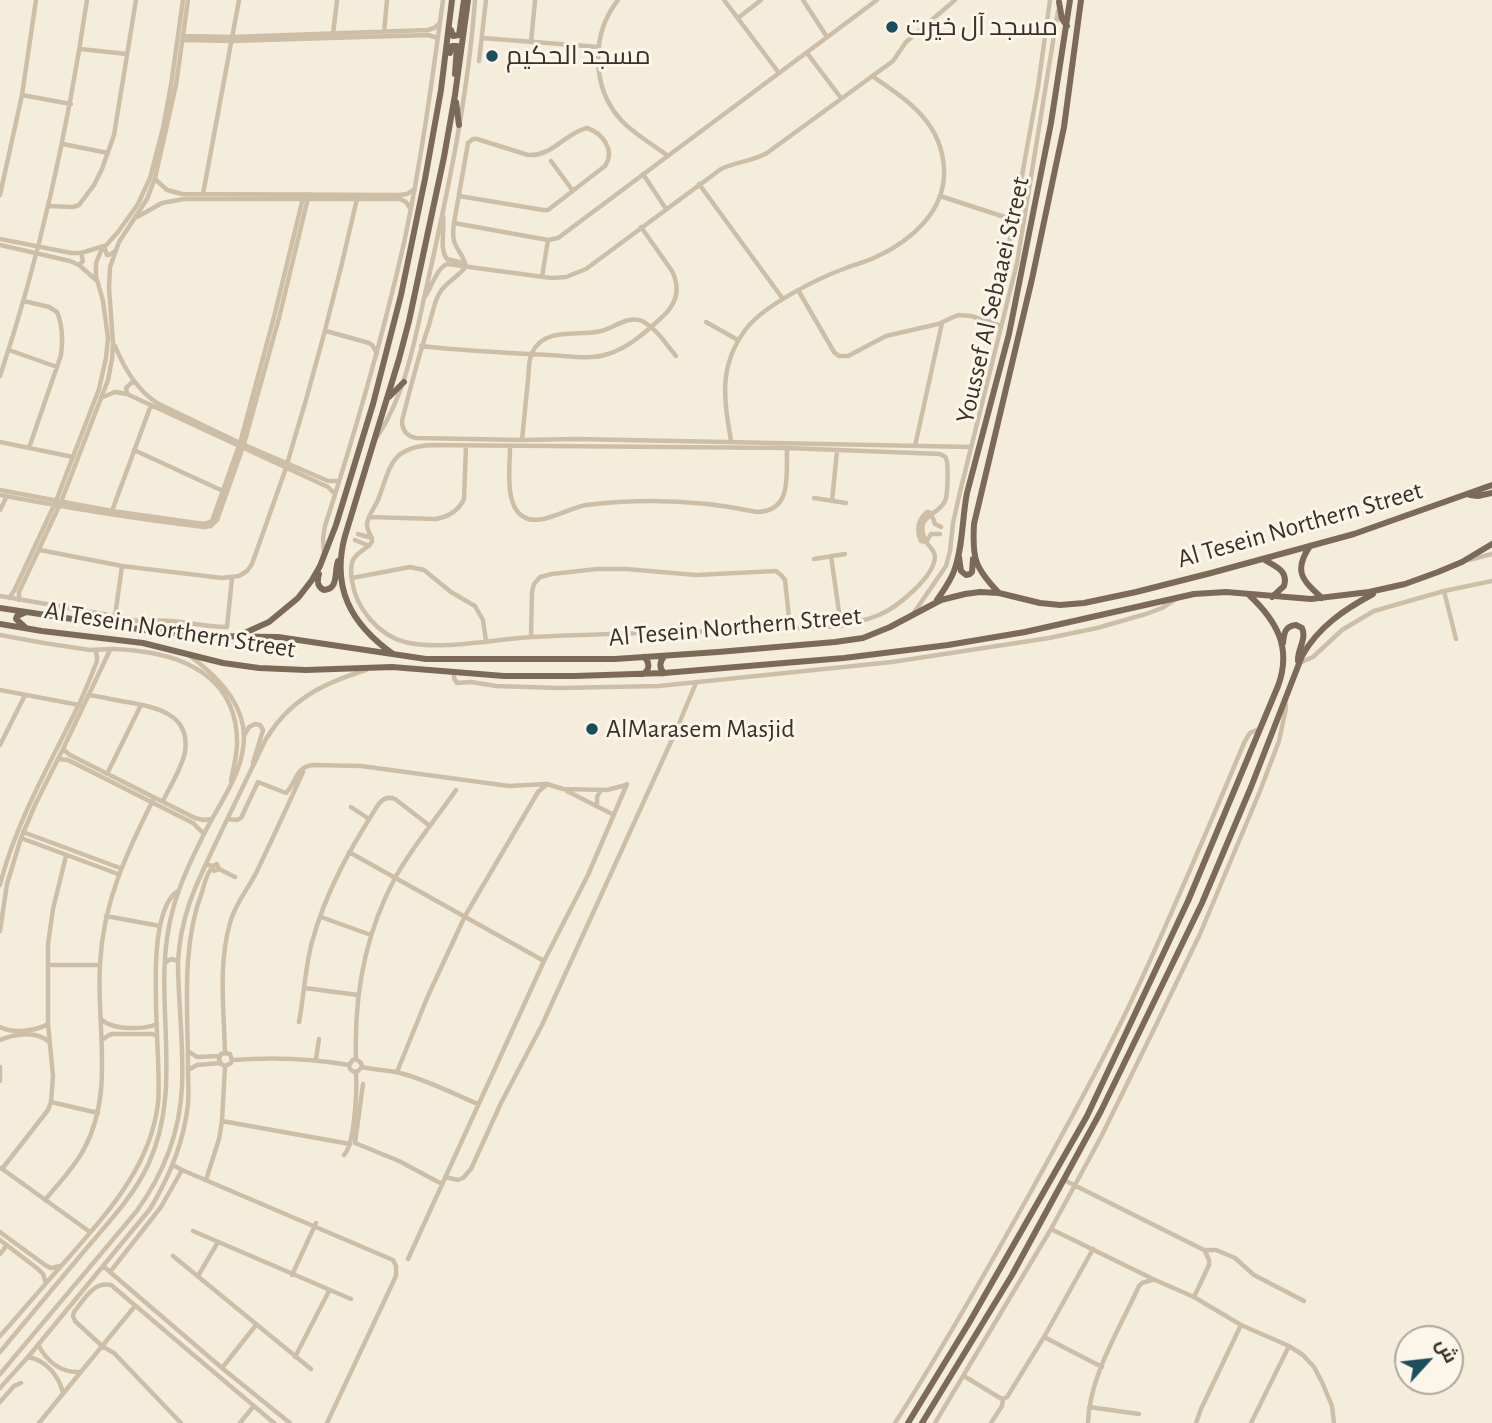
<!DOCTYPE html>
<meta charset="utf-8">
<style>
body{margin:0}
#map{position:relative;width:1492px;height:1423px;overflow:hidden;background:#f4eddc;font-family:"Alegreya Sans",Cairo,sans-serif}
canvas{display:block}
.north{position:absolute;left:1394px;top:1325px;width:70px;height:70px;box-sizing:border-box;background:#fbf6e9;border:2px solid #ada79c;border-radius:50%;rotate:63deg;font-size:19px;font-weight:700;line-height:28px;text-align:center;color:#393028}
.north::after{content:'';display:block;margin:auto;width:24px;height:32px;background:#1a4f5e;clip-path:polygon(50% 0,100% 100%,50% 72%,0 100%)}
</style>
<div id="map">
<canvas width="1492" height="1423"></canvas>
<div class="north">ش</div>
</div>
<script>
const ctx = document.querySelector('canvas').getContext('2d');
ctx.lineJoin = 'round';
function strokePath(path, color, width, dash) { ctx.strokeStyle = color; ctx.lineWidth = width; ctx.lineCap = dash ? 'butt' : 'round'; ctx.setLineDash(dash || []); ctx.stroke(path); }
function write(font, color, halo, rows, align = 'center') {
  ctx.font = font + ' "Alegreya Sans",Cairo,sans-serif'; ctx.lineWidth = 6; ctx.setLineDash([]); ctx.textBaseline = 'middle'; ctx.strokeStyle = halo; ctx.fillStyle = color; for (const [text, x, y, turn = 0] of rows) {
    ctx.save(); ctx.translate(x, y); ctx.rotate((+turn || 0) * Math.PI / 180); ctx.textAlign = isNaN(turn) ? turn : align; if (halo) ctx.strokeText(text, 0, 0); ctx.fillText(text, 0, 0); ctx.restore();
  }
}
strokePath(new Path2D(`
 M 618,0 C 591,34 591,87 621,120 C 634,134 652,144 668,156
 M 724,0 L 779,73
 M 803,0 L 827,37
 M 738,18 L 761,0
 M 384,32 L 387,0
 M 333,34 L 337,0
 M 184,36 L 232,37 L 428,30 L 434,28 L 439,24
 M 482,38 L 599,47
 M 183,40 L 231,41 L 428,35 L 438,38
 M 531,42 L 535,1
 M 80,49 L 127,54
 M 807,53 L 841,98
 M 479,61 L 486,0
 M 22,95 L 71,104
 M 63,144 L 108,153
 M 551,161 L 573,191
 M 643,174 L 666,209
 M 155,179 L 167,190 L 182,194 L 400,195 L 407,194 L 413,190
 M 699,184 L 783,299
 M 203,194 L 239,0
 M 0,195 L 22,95 L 36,0
 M 459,196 L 543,210 L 548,210 L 605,166 C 616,150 602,133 587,128 C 565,133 552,157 528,155 L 477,139 L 473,139 L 468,143 L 454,223 C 450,248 461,248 466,266 C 459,277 445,282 439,294 C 434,303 432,315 429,325 C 418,357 410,389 402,421 C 402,431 407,436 416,438 L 522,440 L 577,439 L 971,447
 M 940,196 L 1014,220
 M 49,206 L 73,207 L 79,205 L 94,185 L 102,169 L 114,135 L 136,0
 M 443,216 C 445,230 439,249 447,259 L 463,263 L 466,266
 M 137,217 L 162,203 L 184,199 L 400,199 L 406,202 L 410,208
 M 454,223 L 548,240 L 558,238 L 877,0
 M 0,239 L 71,253 L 81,253 L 104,246 L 107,255 L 109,255 L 115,251
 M 0,245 L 70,261 L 79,265 L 96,280
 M 79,265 L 83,261 L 81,253
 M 542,277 L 548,240
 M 798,290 L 834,352 L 839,356 L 848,356 L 886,336 L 938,324 L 958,315 L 971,316 L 1001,326
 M 424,298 C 432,287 436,269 447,264 L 551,278 L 566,277 L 586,269 L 721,169 C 736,162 753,161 767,153 L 893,61 L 906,42 L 955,0
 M 24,301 L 49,307 L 57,312 C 63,326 63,340 61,355 L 29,448
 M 706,322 L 738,340
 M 991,323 L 1014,220 L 1038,87 L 1050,0
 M 326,331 L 369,343 L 372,345 L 377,353
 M 115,346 C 124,368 137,390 157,403 L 240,443 L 328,481 L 339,481
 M 421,346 C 464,351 507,353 550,355 C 568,356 590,360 608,354 C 628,348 646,332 661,318 C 676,305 681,289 672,271 L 641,227
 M 9,350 L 57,367
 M 0,376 C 41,254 68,128 87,0
 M 127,393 L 126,388 L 131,383 L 135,382
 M 103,397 L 115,392 L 127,394 L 328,487 L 335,494
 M 377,437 C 407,392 415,337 427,285 C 448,191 468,96 475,0
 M 522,440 C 524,420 526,400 528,380 C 529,372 528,361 532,353 C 544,326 579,337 601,331 C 614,328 628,315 642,321 C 656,328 666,344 676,356
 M 731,441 C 724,399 718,366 746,329 C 763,306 818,278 846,268 C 856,264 866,262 876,257 C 911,241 946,211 944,169 C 942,122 907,100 872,76
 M 0,442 L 73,457
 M 915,446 L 942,323
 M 510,447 C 510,467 504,506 524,517 C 540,527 568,508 586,505 C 643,498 700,500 757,512 C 793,511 786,475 787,448
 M 134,450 L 223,491
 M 287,464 C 314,376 337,288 357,199
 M 0,490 L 112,511 L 204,524 L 212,521 L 240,443 L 274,317 L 304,194
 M 0,495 C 68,508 136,519 204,527 L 211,526 L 217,520 L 244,444 L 279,318 L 309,194
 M 814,498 L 846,503
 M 832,501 L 837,451
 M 0,510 L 7,496
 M 112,511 L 151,405
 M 931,513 L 935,524 L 941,527
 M 370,517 L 435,519 C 448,517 458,512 464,499 L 466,446
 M 358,534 L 372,538
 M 355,540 L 369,546
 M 926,542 C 913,514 938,517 945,501 C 948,495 948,469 947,462 C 946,456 945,457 940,454 L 787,448 L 431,445 C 389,448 391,467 378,500 C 375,507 366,518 367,526 C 368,532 372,536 372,542 C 367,549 357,552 353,560 C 350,566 351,574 352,581 C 356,608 378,635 405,642 C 441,651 494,639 532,637 C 635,632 738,632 841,626 C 854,623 867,620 879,615 C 896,608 935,577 935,556 C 934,550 929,546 926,542 L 921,541 C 916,530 918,520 927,512 L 931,513
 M 926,542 L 931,534 L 940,534
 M 40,550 L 122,566 L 222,578 L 239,576 L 247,571 L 252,564 L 286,468
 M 324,555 L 323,538 L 325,526 C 355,433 382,339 404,243 C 421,163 432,81 443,0
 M 831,556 L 841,626
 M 814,559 L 845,554
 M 1469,560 L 1492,554
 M 352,578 L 410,567 L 424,570 L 451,592 L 475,606 L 483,620 L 486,641
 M 1444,591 L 1456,639
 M 0,596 L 115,616 L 188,632
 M 9,598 L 14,591 L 56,501 L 99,389 L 106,358 L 108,338 L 103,301 L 96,276 L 96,263 L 101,251 L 118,232 L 138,204 L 150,178 L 163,128 L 171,85 L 183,0
 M 19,600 L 19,592 L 61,502 L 108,380 L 112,359 L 113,343 L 109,288 L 110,267 L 119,242 L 147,199 L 155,178 L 176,85 L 188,0
 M 913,614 L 946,566 L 950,551 L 953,523 L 960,492 L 1017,263 L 1058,11
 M 115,616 L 122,566
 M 149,621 C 175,618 201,627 227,627 L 232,578
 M 0,635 C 30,641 60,646 90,650 C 98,650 104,649 112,649 C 120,649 130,650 138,651 C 192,657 238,683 237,744 C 237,756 233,768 231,781
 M 531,637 L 532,592 L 534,584 L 540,577 L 552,574 L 597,569 L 626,569 L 696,575 L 776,571 L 781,575 L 785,580 L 790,627
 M 1299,663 L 1313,657 L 1342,630 L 1374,611 L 1444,591 L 1492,581
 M 454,672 L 454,678 L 457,683 L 471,682 L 496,686 L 559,688 L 659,686 L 892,662 L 1049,638 L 1097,628 L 1146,614 L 1162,608 L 1176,599
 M 0,690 L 79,705
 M 89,695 C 102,697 114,700 127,702 C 154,707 191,713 185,752 C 182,768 170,786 163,801
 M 245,734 L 249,727 L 255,724 L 260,725 L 263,730 L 253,763
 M 0,745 L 25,695
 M 63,749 L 70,755 L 195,818 L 204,820 L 211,819
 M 59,759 L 68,760 L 193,823 L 204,834
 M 107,774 L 141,705
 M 567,791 L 614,815
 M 597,806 L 597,797 L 601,790
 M 351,807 L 369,819
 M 228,819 L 237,820 L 241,818 L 258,782 L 286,793 C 297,782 295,767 313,765 L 361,766 L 509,786 L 547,784 L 563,789 L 607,790 L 626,785
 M 23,832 L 120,868
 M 21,838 L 118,874
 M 349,852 L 544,961
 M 206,864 L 212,866 L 214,871 L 219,869 L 217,864 L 212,866
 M 219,869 L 235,877
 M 0,885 C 16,821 50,765 78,706 C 85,692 91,676 97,661 L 97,656 L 95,650
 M 106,916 L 160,926
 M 321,917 L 371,935
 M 0,931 L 7,884 L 21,838 L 35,805 L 63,749 L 110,650
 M 165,963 L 171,959 L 178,961
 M 49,965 L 99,965
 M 305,988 L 358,995
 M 102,1020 C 113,1030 143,1030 157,1024
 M 299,1022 C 304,996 305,968 312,942 C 326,891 350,849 378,805 C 382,799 387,796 395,799 L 430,826
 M 0,1027 C 12,1034 36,1031 48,1024
 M 0,1040 C 15,1034 36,1030 49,1042
 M 102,1040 L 109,1035 L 113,1034 L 152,1034 L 157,1036
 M 188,1051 L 197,1057 L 220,1056
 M 225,1053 C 224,1010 218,965 230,923 C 235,903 249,888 257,871 C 273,838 288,805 303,772
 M 316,1059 L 319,1039
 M 356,1059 C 354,997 365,934 395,878 C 412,847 436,819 456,790
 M 232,1060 C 272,1057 310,1058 349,1065 L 350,1069 L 354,1072 L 358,1071 L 362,1067 L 361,1063 L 356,1059 L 353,1060 L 349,1065
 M 0,1067 L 0,1081
 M 362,1067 C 374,1070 388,1070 400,1073 C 427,1080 452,1093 478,1104
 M 188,1070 L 197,1065 L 220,1063
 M 397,1072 L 427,998 L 465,916 L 538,792 L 546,785
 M 363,1084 L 355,1143 L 399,1161 L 442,1184
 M 51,1102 L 98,1113
 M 222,1121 L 350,1144
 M 344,1155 C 355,1144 357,1089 356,1072
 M 173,1165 L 182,1170 L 393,1260 L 396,1266 L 396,1276 L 327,1423
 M 1,1168 L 90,1232
 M 2,1169 L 48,1110 L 51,1102 L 53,1076 L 48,1024 L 48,944 L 53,909 L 66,856
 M 445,1177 L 458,1180 L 463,1178 L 471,1169 L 501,1103 L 542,1025 L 675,733 L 696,683
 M 206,1180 L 219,1139 L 222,1121 L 225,1066 L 221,1064 L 219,1059 L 221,1054 L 224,1053 L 230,1054 L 232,1060 L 231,1063 L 225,1066
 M 1064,1180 L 1204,1250 L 1216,1250 L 1235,1258 L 1254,1275 L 1304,1301
 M 45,1200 C 58,1184 74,1168 84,1149 C 115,1092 96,1026 100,964 C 103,902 127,852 154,798
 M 1051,1229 L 1153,1279 L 1194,1297 L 1241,1325 L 1289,1346 L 1303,1355 L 1314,1367 L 1322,1382 L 1332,1406 L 1334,1423
 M 193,1231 L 351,1299
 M 0,1232 L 45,1265 L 51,1268 L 60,1266
 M 0,1240 L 38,1269 L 43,1274 L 46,1283
 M 0,1254 L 7,1245
 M 173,1256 L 311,1369
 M 408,1259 L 544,961 L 588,875 L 627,784
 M 103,1266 L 222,1368 L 290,1423
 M 110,1272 L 161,1207 L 182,1170
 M 292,1275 L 316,1223
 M 198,1276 L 218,1242
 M 1194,1297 L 1209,1265 L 1209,1260 L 1205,1251
 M 0,1336 C 23,1310 46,1283 70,1256 C 109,1211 151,1165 158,1103 C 163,1059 140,915 178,891
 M 1044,1337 L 1102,1367
 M 38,1345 C 47,1361 61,1373 80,1372
 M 0,1352 C 28,1318 57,1284 85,1250 C 108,1223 133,1197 148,1165 C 186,1084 150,996 172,913 C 179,884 193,856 206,830 C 221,801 244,771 244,737 C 244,702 216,675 190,656
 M 28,1357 C 46,1360 59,1376 63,1393
 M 295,1357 L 329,1291
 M 222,1368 L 256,1325
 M 0,1374 L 136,1212 C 163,1175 180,1132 182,1086 C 184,1044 178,1002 178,961 C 181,910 200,877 221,832 C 236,801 251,770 266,739 C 290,699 324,683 366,670
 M 964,1376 L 1000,1398 L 1003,1399 L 1007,1397 L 1044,1337 L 1093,1249
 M 0,1388 L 28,1357 L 150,1209 C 170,1176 184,1142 188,1104 C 189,1092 188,1079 188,1067 C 188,1009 181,947 202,892 C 205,883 206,874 212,868
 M 0,1402 L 14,1386 L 21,1383
 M 1089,1407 L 1139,1414
 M 39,1423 L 135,1306
 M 181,1423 L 114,1353 L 102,1346 L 75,1321 L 73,1316 L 74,1312 C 84,1300 93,1281 111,1285 L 274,1423
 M 240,1423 L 253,1407
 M 895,1423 C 943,1348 986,1272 1029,1195 C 1063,1133 1098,1071 1128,1008 C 1170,920 1207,830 1245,741 L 1250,733 L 1261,728
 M 935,1423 L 1051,1229 L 1101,1137 L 1157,1023 L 1200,934 L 1260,791 L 1279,741 L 1286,708 L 1285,701
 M 991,1423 L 1002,1406 L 1003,1399
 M 1088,1423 C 1089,1377 1120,1328 1139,1286 L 1142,1283 L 1152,1280
 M 1196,1423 L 1201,1409 L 1241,1325
 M 1251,1423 L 1289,1346`), '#cdbfa7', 4.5);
strokePath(new Path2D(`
 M 1059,2 L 1062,19 L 1067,26
 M 451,30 L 453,36 L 459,35 L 464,0
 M 450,53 L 452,46 L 457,46 L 455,74
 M 456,102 L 459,125
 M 389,397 L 404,382
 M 1470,495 L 1478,496 L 1492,493
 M 1310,546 C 1293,571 1302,580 1322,598
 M 959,557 L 961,571 L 966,575 L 970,574 L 972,572 L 973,559
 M 1263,559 C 1274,566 1289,570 1284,586 L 1272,597
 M 319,574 C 317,581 317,587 324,590 C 339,589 334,572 338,561
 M 999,593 C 975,568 972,559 974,524 L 1032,279 L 1064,127 L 1081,0
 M 937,600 C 943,591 950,582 954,571 C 963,548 962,518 967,493 L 1009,334 L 1051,123 L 1070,0
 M 0,608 L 151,631 L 204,636 L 278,637 L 426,659 L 615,659 L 718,652 L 835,642 L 863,638 L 890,627 L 941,600 L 965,594 L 980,592 L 999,593 L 1040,603 L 1060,605 L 1084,603 L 1136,592 L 1211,573 L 1354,534 L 1492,485
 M 24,613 L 17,616 L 16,619 L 26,628
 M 0,624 L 42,631 L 143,643 L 223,663 L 259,668 L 306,670 L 392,667 L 504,676 L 575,676 L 664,673 L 844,658 L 948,645 L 1025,632 L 1194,594 L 1226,592 L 1311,599 L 1369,592 L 1405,584 L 1438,572 L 1462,562 L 1492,544
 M 240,635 L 269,622 L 298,598 L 312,580 L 320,566 L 336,525 L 373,404 L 401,295 L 425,179 L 441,90 L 452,0
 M 1283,643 C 1284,633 1285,626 1296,625 L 1302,628 C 1307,639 1297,650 1298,661
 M 393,654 C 351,624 331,588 345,536 L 399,359 L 409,321 L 444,157 L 455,95 L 468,0
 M 664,673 C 659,668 659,661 665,656
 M 643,674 C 650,670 650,662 644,657
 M 908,1423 L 969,1323 L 1087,1116 L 1188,901 L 1278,686 C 1292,648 1277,621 1249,595
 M 922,1423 L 1012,1275 L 1101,1111 L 1202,903 L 1251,787 L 1302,656 C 1318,627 1345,609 1373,594`), '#7c6a58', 6);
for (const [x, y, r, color] of [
 [892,27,7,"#1a4f5e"],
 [492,56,7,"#1a4f5e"],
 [592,729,7,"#1a4f5e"]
]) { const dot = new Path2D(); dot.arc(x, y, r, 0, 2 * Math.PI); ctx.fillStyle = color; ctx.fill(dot); strokePath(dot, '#fbf6e9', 2.5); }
write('26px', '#393028', '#fbf6e9', [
 ["مسجد آل خيرت",906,27],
 ["مسجد الحكيم",506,56],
 ["AlMarasem Masjid",606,729]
], 'left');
write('26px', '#393028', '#fbf6e9', [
 ["Youssef Al Sebaaei Street",993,300,-77],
 ["Al Tesein Northern Street",1300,525,-16],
 ["Al Tesein Northern Street",735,627,-5],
 ["Al Tesein Northern Street",170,630,9]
]);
</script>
